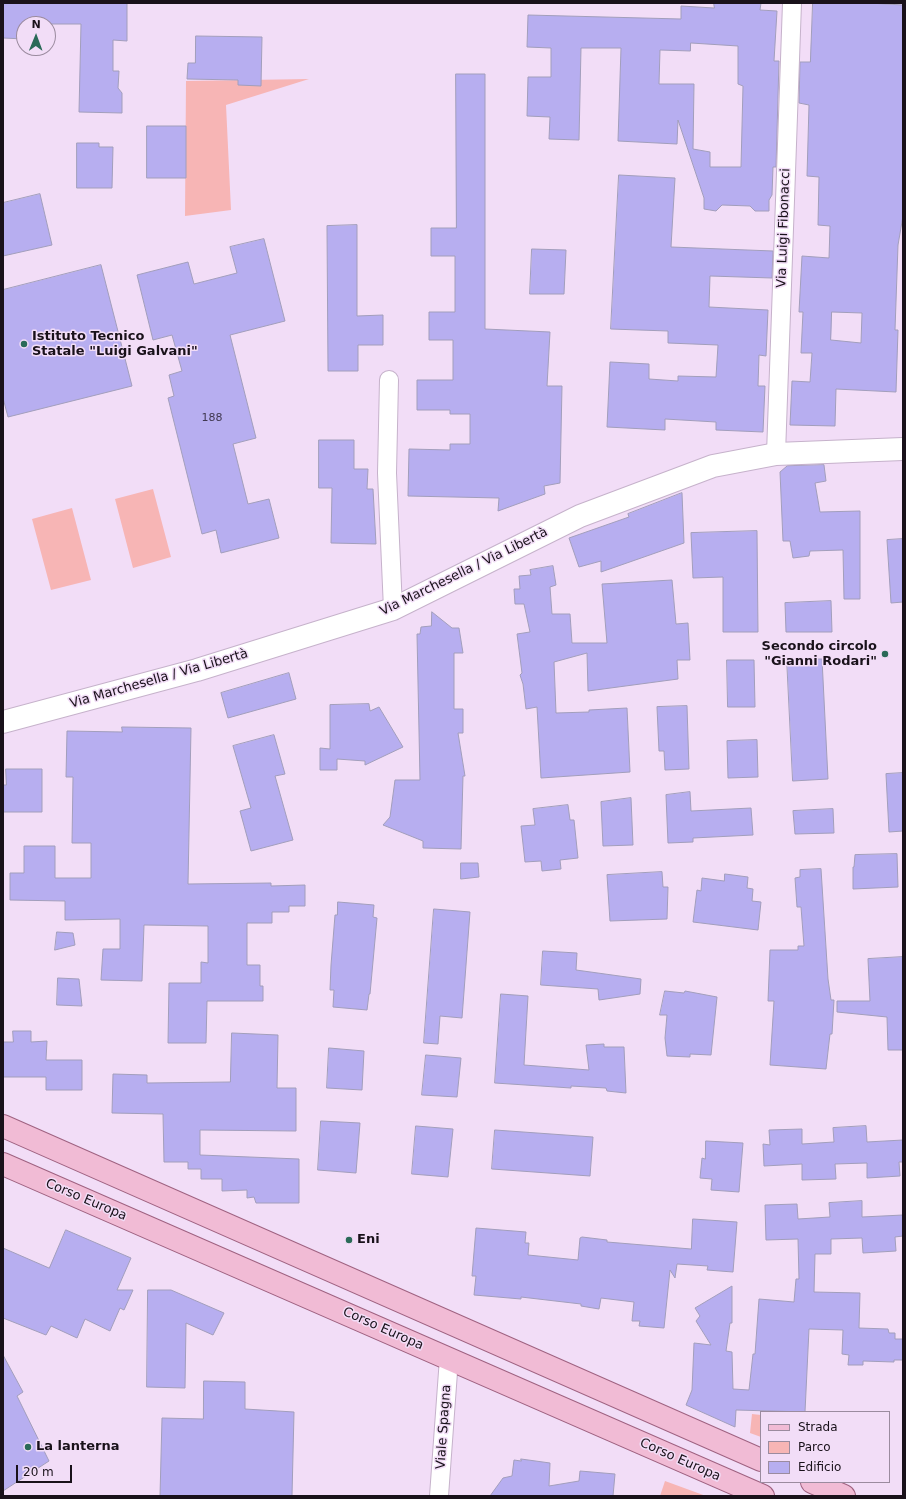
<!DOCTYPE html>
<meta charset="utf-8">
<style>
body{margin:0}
#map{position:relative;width:906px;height:1499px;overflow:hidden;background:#f2ddf7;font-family:"DejaVu Sans",sans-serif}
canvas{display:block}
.frame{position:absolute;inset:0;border:4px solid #19111a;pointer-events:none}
.legend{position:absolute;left:760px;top:1411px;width:130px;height:72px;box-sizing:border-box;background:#f2ddf7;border:1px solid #9b8b9f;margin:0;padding:5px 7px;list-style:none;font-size:12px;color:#19111a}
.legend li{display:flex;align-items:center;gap:8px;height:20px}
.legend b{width:20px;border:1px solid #9b8b9f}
.north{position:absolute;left:16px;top:16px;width:40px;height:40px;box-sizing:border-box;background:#f2ddf7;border:1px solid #9b8b9f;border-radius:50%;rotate:1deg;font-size:11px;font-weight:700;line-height:16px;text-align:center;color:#19111a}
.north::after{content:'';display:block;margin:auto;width:14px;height:18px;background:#2a6a58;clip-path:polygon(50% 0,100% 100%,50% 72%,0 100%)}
.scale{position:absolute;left:16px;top:1465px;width:56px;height:18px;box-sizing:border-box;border:2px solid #19111a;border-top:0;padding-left:5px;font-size:12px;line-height:14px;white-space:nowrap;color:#19111a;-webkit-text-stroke:3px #f2ddf7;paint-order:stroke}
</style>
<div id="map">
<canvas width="906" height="1499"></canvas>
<div class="frame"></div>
<ul class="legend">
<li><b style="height:5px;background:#f1bbd5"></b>Strada</li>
<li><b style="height:11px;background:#f7b5b5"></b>Parco</li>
<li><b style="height:11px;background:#b7aef0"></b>Edificio</li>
</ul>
<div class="north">N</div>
<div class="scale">20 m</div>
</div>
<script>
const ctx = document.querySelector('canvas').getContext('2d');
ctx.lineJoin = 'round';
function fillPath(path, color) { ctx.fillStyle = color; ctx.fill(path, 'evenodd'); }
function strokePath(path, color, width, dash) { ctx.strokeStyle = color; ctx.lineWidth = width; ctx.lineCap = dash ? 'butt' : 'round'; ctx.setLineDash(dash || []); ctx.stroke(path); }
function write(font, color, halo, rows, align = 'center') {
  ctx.font = font + ' "DejaVu Sans",sans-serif'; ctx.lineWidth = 3; ctx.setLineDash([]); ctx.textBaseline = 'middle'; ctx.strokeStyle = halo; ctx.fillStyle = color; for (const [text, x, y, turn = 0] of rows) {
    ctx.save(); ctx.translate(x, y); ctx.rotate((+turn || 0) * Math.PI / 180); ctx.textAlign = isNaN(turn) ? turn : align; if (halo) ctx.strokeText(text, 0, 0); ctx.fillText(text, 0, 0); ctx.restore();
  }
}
fillPath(new Path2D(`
 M 309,79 L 226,105 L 231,210 L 185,216 L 186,81 Z
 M 153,489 L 171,557 L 133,568 L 115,499 Z
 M 72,508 L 91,580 L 51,590 L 32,519 Z
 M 752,1414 L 761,1415 L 761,1437 L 750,1433 Z
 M 665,1481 L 706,1496 L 660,1496 Z`), '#f7b5b5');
const building = new Path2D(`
 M 3,3 L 127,3 L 127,41 L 113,40 L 113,71 L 119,71 L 118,88 L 122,93 L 122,113 L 79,112 L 81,24 L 24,24 L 24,39 L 3,38 Z
 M 714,3 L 761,3 L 760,10 L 777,11 L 774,61 L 779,61 L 776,167 L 773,167 L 772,195 L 769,200 L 769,211 L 755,211 L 750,206 L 722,205 L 716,211 L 704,209 L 704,198 L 678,120 L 677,144 L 618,141 L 621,48 L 581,48 L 579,140 L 549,139 L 550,117 L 527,116 L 528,77 L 551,77 L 551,48 L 527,47 L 528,15 L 681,19 L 681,6 L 714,8 ZM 691,43 L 738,46 L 738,84 L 743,86 L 741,167 L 710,167 L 710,152 L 693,149 L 694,84 L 659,84 L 660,50 L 690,51 Z
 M 813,3 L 869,3 L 903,5 L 903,216 L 898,245 L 895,330 L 898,330 L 896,392 L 836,389 L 835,426 L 790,425 L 792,381 L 810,382 L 812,353 L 801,353 L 803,312 L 799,312 L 802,256 L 829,258 L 830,226 L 818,225 L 819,177 L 807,176 L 809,105 L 799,103 L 800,62 L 810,62 ZM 832,312 L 862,313 L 861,343 L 831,340 Z
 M 196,36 L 262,37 L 261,86 L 238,85 L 238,80 L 187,79 L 188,63 L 195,63 Z
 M 456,74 L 485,74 L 485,329 L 550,332 L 547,386 L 562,386 L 560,483 L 544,486 L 545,494 L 498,511 L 499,498 L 408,496 L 409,449 L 450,450 L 450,444 L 470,444 L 470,414 L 450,414 L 450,410 L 417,410 L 417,380 L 453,380 L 453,340 L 429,340 L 429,312 L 455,312 L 455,256 L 431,256 L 431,228 L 456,228 Z
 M 147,126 L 186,126 L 186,178 L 147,178 Z
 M 77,143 L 99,143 L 99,147 L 113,147 L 112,188 L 77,188 Z
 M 619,175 L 675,178 L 671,247 L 773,251 L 772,278 L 710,276 L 709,307 L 768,310 L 766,356 L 759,355 L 758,386 L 765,386 L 763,432 L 716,430 L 716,422 L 665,419 L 665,430 L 607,427 L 610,362 L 649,364 L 649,379 L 678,381 L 678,376 L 716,377 L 718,345 L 668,343 L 668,331 L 611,329 Z
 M 40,194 L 52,245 L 3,256 L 3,203 Z
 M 357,225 L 357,316 L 383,315 L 383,345 L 358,345 L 358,371 L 328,371 L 327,226 Z
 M 264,239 L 285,321 L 230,335 L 256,438 L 233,444 L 248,504 L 269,499 L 279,538 L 221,553 L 216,530 L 202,534 L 168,398 L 174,396 L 169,375 L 182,371 L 172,335 L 153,340 L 137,275 L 188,262 L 194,284 L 237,273 L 230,247 Z
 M 532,249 L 566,250 L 564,294 L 530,294 Z
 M 101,265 L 132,386 L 8,417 L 3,398 L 3,290 Z
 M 319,440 L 354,440 L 354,469 L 368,469 L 367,489 L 373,489 L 376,544 L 331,543 L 332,488 L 319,488 Z
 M 824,465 L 826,481 L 815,483 L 820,512 L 860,511 L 860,599 L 844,599 L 843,550 L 810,551 L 809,556 L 793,558 L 790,541 L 783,541 L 780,472 L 787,466 Z
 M 682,493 L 684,543 L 601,572 L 601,561 L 579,567 L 569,538 L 629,517 L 628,514 Z
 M 757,531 L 758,632 L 723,632 L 723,577 L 693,578 L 691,533 Z
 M 903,539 L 903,602 L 891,603 L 887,540 Z
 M 553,566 L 556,585 L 550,587 L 552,614 L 570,614 L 572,643 L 607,643 L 602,584 L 672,580 L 676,624 L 688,623 L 690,660 L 677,660 L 678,679 L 588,691 L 587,653 L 554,662 L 556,713 L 589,712 L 589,710 L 627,708 L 630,772 L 541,778 L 537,707 L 526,709 L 523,684 L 520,675 L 522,673 L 517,634 L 530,632 L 524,604 L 515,604 L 514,589 L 520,589 L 519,576 L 531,575 L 530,570 Z
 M 831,601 L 832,632 L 786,632 L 785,603 Z
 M 432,612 L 452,628 L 459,628 L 463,653 L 454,653 L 454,709 L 463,709 L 463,733 L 458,733 L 465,776 L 463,776 L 461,849 L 423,848 L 423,841 L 383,825 L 390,817 L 395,780 L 420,780 L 417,634 L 420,634 L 421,627 L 431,626 Z
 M 787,659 L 822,659 L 828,779 L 793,781 Z
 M 727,660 L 754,660 L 755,707 L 728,707 Z
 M 289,673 L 296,699 L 228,718 L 221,693 Z
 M 369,704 L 370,711 L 379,707 L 403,747 L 365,765 L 365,761 L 337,759 L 337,770 L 320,770 L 320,748 L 330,749 L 330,705 Z
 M 687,706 L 689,769 L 665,770 L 664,751 L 659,751 L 657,707 Z
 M 122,727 L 191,728 L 188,884 L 271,883 L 271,886 L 305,885 L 305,906 L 289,906 L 289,912 L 272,912 L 272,923 L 247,923 L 247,965 L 260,965 L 260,986 L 263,986 L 263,1001 L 207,1001 L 206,1043 L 168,1043 L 169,983 L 201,983 L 201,962 L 208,963 L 208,926 L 144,925 L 142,981 L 101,980 L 103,949 L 120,949 L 120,919 L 65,920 L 65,901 L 10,900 L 10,873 L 24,873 L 24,846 L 55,846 L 55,878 L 91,878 L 91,843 L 72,843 L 73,777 L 66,777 L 67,731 L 122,732 Z
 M 274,735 L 285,774 L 275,776 L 293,840 L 251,851 L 240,811 L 251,808 L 233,746 Z
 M 757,740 L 758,777 L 728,778 L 727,741 Z
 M 6,769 L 42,769 L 42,812 L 3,812 L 3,785 L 6,785 Z
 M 903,773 L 903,831 L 889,832 L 886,774 Z
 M 690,792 L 691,811 L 751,808 L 753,835 L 693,838 L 693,842 L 668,843 L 666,795 Z
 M 631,798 L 633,845 L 603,846 L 601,802 Z
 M 568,805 L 570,820 L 574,820 L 578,858 L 560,860 L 561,869 L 542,871 L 541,861 L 525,862 L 521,826 L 535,825 L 533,809 Z
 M 833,809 L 834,833 L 795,834 L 793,811 Z
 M 897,854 L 898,887 L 853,889 L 853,867 L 854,867 L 855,855 Z
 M 461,863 L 478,863 L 479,877 L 461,879 Z
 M 821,869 L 828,979 L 831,1000 L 834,1000 L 832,1034 L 830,1034 L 826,1069 L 770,1065 L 774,1001 L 768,1001 L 770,950 L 798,950 L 798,946 L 804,946 L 801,907 L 797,907 L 795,878 L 800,877 L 800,870 Z
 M 662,872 L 663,887 L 668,887 L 667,919 L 610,921 L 607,875 Z
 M 725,874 L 748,877 L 747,888 L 753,889 L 752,901 L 761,902 L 758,930 L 693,922 L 697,890 L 701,891 L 702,878 L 724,881 Z
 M 338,902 L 374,905 L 373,917 L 377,918 L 370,994 L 369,994 L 367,1010 L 333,1007 L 334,990 L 330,990 L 331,965 L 335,915 L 337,915 Z
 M 434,909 L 470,912 L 462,1018 L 440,1016 L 438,1044 L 424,1043 Z
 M 57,932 L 73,933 L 75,945 L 55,950 Z
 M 543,951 L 577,953 L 576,970 L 641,979 L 640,994 L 599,1000 L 598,989 L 541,985 Z
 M 903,957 L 903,1050 L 888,1050 L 887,1017 L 837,1012 L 837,1001 L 870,1001 L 868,959 Z
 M 58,978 L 79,979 L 82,1006 L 57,1005 Z
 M 665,991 L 684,993 L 685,991 L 717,997 L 711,1055 L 690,1054 L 690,1057 L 667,1056 L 665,1038 L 667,1015 L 660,1015 Z
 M 501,994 L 528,996 L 524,1065 L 589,1070 L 586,1045 L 604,1044 L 604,1047 L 624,1047 L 626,1093 L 607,1091 L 606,1088 L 571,1086 L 571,1088 L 495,1083 Z
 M 13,1031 L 31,1031 L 31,1042 L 47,1041 L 46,1060 L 82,1060 L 82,1090 L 46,1090 L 46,1077 L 3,1077 L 3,1042 L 13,1042 Z
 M 232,1033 L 278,1035 L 277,1088 L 296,1088 L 296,1131 L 200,1130 L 200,1155 L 299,1159 L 299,1203 L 256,1203 L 254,1197 L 247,1198 L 247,1190 L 222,1191 L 222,1179 L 201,1179 L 201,1169 L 188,1169 L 188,1162 L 164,1162 L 163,1114 L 112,1113 L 113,1074 L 147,1075 L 147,1083 L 230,1082 Z
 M 329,1048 L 364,1051 L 362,1090 L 327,1088 Z
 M 426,1055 L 461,1058 L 457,1097 L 422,1095 Z
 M 321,1121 L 360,1123 L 356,1173 L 318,1170 Z
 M 416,1126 L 453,1129 L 448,1177 L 412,1174 Z
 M 866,1126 L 867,1142 L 903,1140 L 903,1162 L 899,1162 L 900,1176 L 867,1178 L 867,1163 L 835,1164 L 836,1179 L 802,1180 L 802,1164 L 764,1166 L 763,1144 L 770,1145 L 769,1130 L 802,1129 L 802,1144 L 834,1142 L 833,1128 Z
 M 495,1130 L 593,1137 L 590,1176 L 492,1169 Z
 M 706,1141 L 743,1143 L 739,1192 L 711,1190 L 712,1179 L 700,1178 L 702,1158 L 705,1159 Z
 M 862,1201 L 862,1217 L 903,1215 L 903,1236 L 895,1237 L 896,1251 L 863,1253 L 862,1238 L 831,1239 L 831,1254 L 815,1254 L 814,1292 L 860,1293 L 859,1328 L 888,1329 L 889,1333 L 895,1333 L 895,1339 L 903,1339 L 903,1360 L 894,1360 L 894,1362 L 863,1361 L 863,1365 L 848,1365 L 849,1355 L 842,1354 L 843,1330 L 809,1329 L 805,1412 L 736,1410 L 735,1427 L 686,1405 L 692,1390 L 694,1343 L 711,1345 L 696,1321 L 700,1316 L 695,1308 L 732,1286 L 732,1323 L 730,1323 L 726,1351 L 732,1352 L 733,1389 L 749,1390 L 753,1354 L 755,1354 L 759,1299 L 794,1302 L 796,1279 L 799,1279 L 798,1239 L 766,1240 L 765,1205 L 797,1204 L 798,1219 L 830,1217 L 829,1203 Z
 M 693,1219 L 737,1222 L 733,1272 L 707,1270 L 708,1266 L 677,1264 L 675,1278 L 670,1270 L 664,1328 L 639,1326 L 640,1321 L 632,1321 L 634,1302 L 601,1298 L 599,1309 L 581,1306 L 581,1304 L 521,1297 L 521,1299 L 474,1295 L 476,1276 L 472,1276 L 476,1228 L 526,1232 L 525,1243 L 529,1243 L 528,1255 L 578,1260 L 580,1238 L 582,1237 L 607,1240 L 607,1242 L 691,1249 Z
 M 66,1230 L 131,1258 L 117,1290 L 133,1290 L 124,1310 L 120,1308 L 110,1331 L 85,1319 L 77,1338 L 51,1326 L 46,1335 L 3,1318 L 3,1248 L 49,1268 Z
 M 148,1290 L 171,1290 L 224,1313 L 213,1335 L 186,1323 L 185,1388 L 147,1387 Z
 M 3,1355 L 23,1392 L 17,1396 L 49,1461 L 3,1491 Z
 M 204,1381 L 245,1382 L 245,1409 L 294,1412 L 292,1496 L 160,1496 L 162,1418 L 203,1419 Z
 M 521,1459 L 550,1463 L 549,1486 L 579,1481 L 580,1471 L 615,1474 L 613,1496 L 490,1496 L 503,1478 L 512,1476 L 514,1460 L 521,1461 Z`);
fillPath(building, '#b7aef0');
strokePath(building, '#a29ebb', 1);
const minor = new Path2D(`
 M 389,380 L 387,473 L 393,609
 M 776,454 L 792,3
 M 439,1496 L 449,1358`);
const tertiary = new Path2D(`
 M 3,722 L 197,670 L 393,609 L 580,516 L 713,466 L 776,454 L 903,449`);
const primary = new Path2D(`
 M 3,1126 L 761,1460
 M 3,1164 L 763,1496
 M 812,1482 L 844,1496`);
strokePath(minor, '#c6b2cb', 20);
strokePath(tertiary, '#c6b2cb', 24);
strokePath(primary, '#9f6281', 24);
strokePath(minor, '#fff', 18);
strokePath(tertiary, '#fff', 22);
strokePath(primary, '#f1bbd5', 22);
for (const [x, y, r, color] of [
 [24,344,4,"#2a6a58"],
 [885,654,4,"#2a6a58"],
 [349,1240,4,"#2a6a58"],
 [28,1447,4,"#2a6a58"]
]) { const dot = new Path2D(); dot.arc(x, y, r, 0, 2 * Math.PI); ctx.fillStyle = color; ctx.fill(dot); strokePath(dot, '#f2ddf7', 1.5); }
write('11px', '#403850', null, [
 ["188",212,418]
]);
write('13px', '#19111a', '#f2ddf7', [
 ["Via Luigi Fibonacci",784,228,-88],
 ["Via Marchesella / Via Libertà",464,572,-26],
 ["Via Marchesella / Via Libertà",159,679,-16],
 ["Corso Europa",86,1200,23],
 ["Corso Europa",383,1329,24],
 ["Viale Spagna",444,1427,-86],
 ["Corso Europa",680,1460,24]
]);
write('bold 13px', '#19111a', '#f2ddf7', [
 ["Istituto Tecnico",32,337],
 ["Statale \"Luigi Galvani\"",32,352],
 ["Secondo circolo",877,647,"right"],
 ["\"Gianni Rodari\"",877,662,"right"],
 ["Eni",357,1240],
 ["La lanterna",36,1447]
], 'left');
</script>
